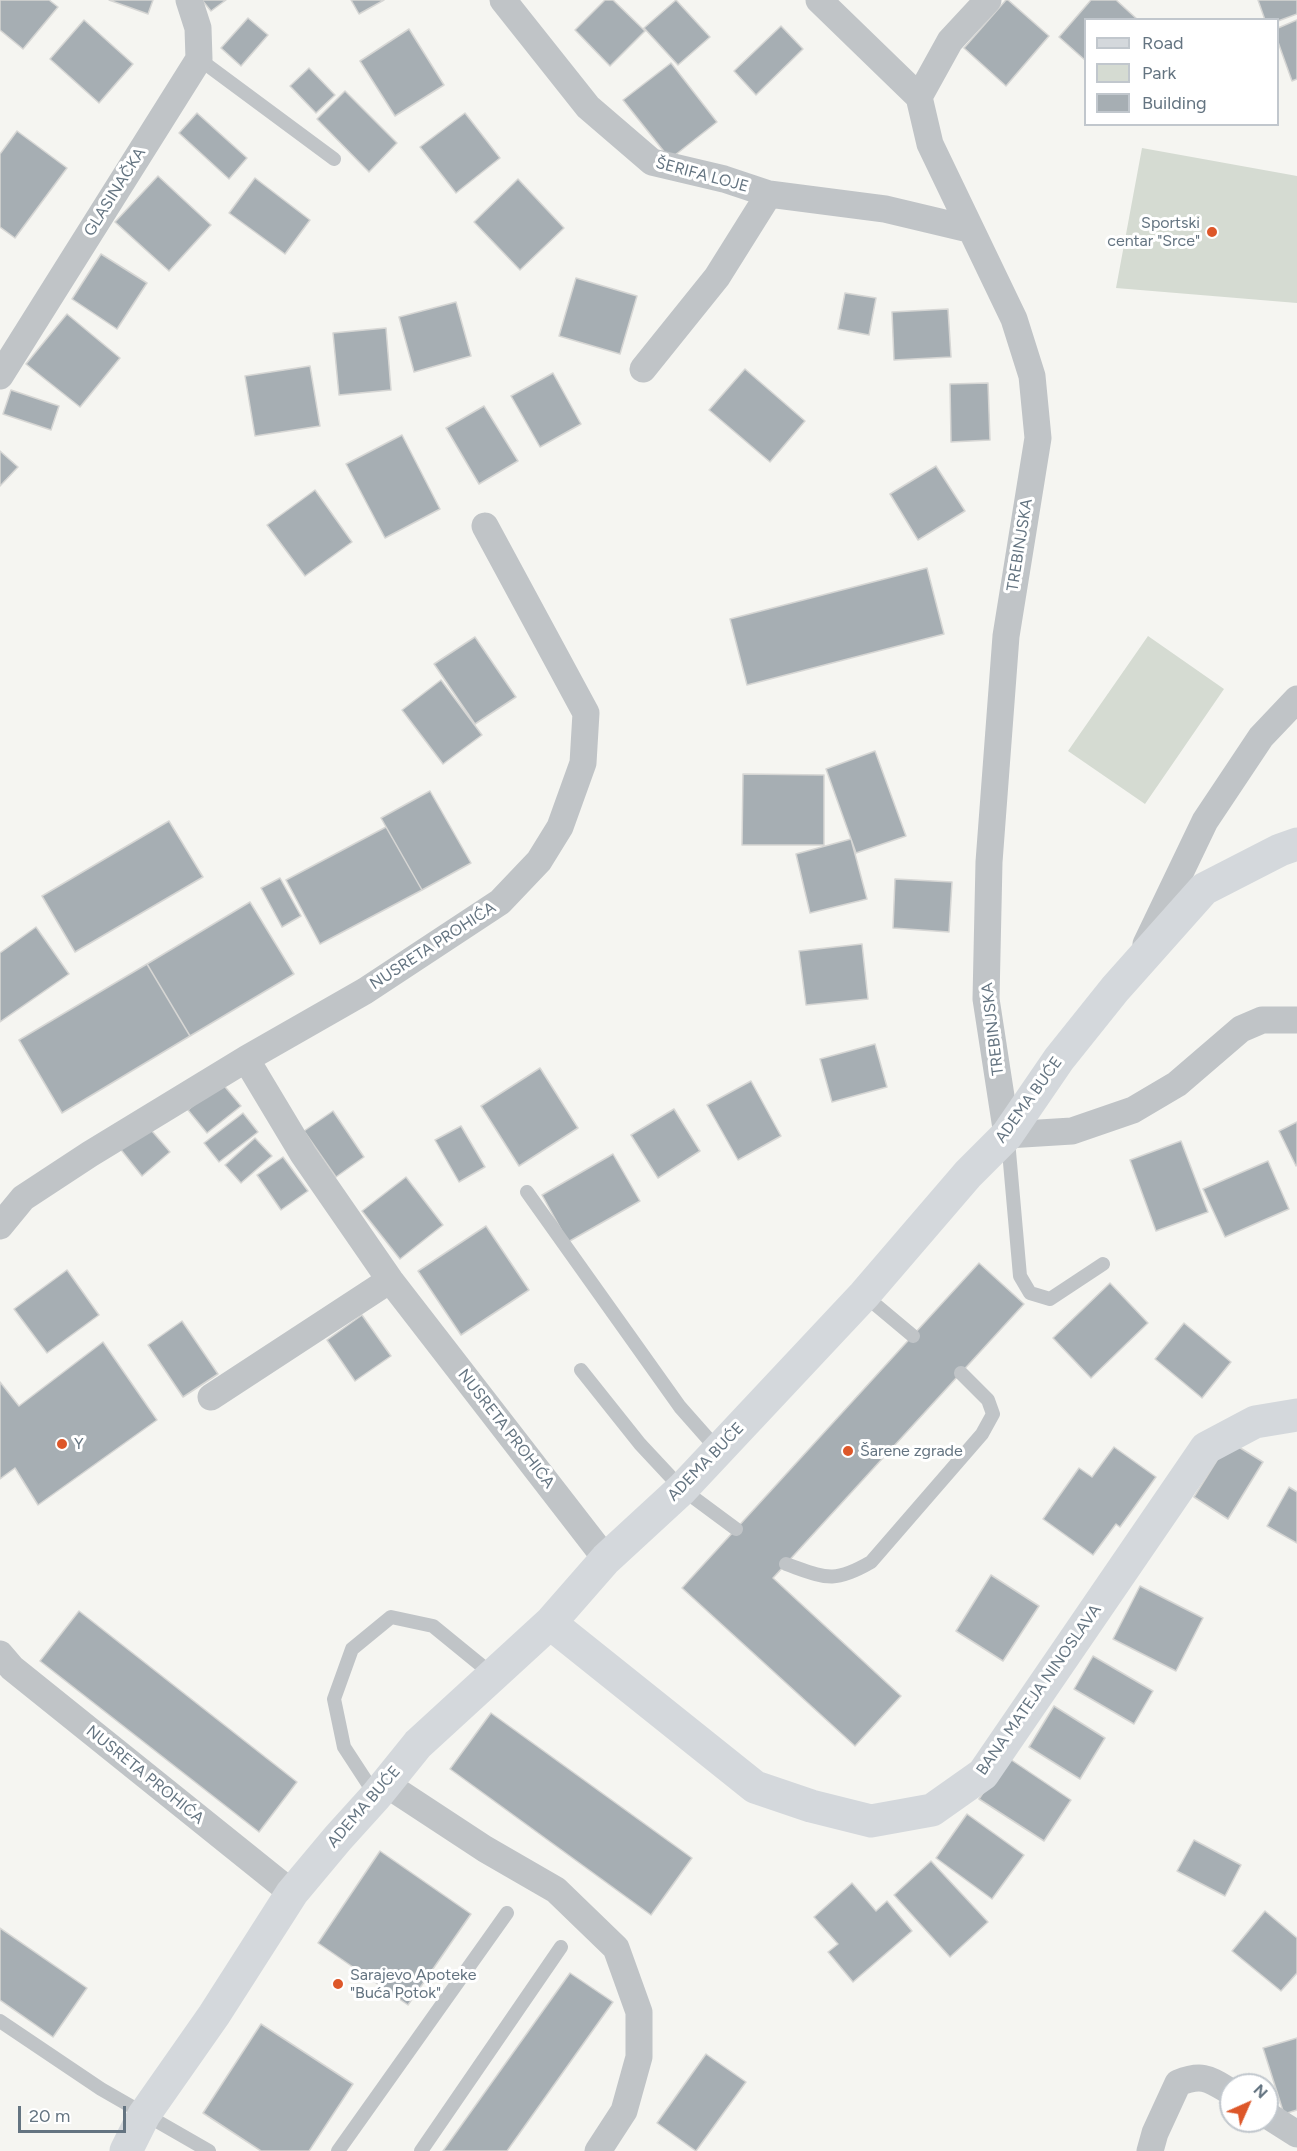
<!DOCTYPE html>
<meta charset="utf-8">
<style>
body{margin:0}
#map{position:relative;width:1297px;height:2151px;overflow:hidden;background:#f5f5f1;font-family:Figtree,sans-serif}
canvas{display:block}
.legend{position:absolute;left:1084px;top:18px;width:195px;height:108px;box-sizing:border-box;background:#fff;border:2px solid #c1c7cd;margin:0;padding:8px 10px;list-style:none;font-size:18px;color:#647481}
.legend li{display:flex;align-items:center;gap:12px;height:30px}
.legend b{width:30px;border:2px solid #c1c7cd}
.north{position:absolute;left:1219px;top:2073px;width:60px;height:60px;box-sizing:border-box;background:#fff;border:2px solid #c1c7cd;border-radius:50%;rotate:45deg;font-size:16px;font-weight:700;line-height:24px;text-align:center;color:#647481}
.north::after{content:'';display:block;margin:auto;width:21px;height:27px;background:#dd5729;clip-path:polygon(50% 0,100% 100%,50% 72%,0 100%)}
.scale{position:absolute;left:18px;top:2106px;width:108px;height:27px;box-sizing:border-box;border:3px solid #647481;border-top:0;padding-left:8px;font-size:18px;line-height:21px;white-space:nowrap;color:#647481;-webkit-text-stroke:4px #fff;paint-order:stroke}
</style>
<div id="map">
<canvas width="1297" height="2151"></canvas>
<ul class="legend">
<li><b style="height:8px;background:#d4d8dc"></b>Road</li>
<li><b style="height:16px;background:#d5dbd2"></b>Park</li>
<li><b style="height:16px;background:#a6aeb3"></b>Building</li>
</ul>
<div class="north">N</div>
<div class="scale">20 m</div>
</div>
<script>
const ctx = document.querySelector('canvas').getContext('2d');
ctx.lineJoin = 'round';
function fillPath(path, color) { ctx.fillStyle = color; ctx.fill(path, 'evenodd'); }
function strokePath(path, color, width, dash) { ctx.strokeStyle = color; ctx.lineWidth = width; ctx.lineCap = dash ? 'butt' : 'round'; ctx.setLineDash(dash || []); ctx.stroke(path); }
function write(font, color, halo, rows, align = 'center') {
  ctx.font = font + ' Figtree,sans-serif'; ctx.lineWidth = 6; ctx.setLineDash([]); ctx.textBaseline = 'middle'; ctx.strokeStyle = halo; ctx.fillStyle = color; for (const [text, x, y, turn = 0] of rows) {
    ctx.save(); ctx.translate(x, y); ctx.rotate((+turn || 0) * Math.PI / 180); ctx.textAlign = isNaN(turn) ? turn : align; if (halo) ctx.strokeText(text, 0, 0); ctx.fillText(text, 0, 0); ctx.restore();
  }
}
fillPath(new Path2D(`
 M 1142,148 L 1297,176 L 1297,303 L 1116,288 Z
 M 1148,636 L 1224,689 L 1145,804 L 1068,751 Z`), '#d5dbd2');
const building = new Path2D(`
 M 0,0 L 49,0 L 58,7 L 23,49 L 0,30 Z
 M 109,0 L 153,0 L 148,14 Z
 M 202,0 L 226,0 L 211,11 Z
 M 351,0 L 384,0 L 359,14 Z
 M 605,0 L 613,0 L 645,31 L 610,66 L 575,30 Z
 M 676,0 L 710,37 L 678,65 L 644,28 Z
 M 1006,0 L 1008,0 L 1049,36 L 1006,86 L 964,48 Z
 M 1091,0 L 1116,0 L 1138,20 L 1086,20 L 1086,61 L 1059,37 Z
 M 1258,0 L 1297,0 L 1297,14 L 1278,21 L 1265,20 Z
 M 248,18 L 268,35 L 241,66 L 221,48 Z
 M 84,20 L 133,64 L 99,103 L 50,59 Z
 M 1297,20 L 1297,79 L 1292,81 L 1278,42 L 1278,28 Z
 M 781,26 L 803,49 L 756,95 L 734,71 Z
 M 409,29 L 444,85 L 395,116 L 360,61 Z
 M 671,63 L 717,122 L 670,159 L 623,100 Z
 M 309,68 L 335,95 L 316,113 L 290,86 Z
 M 345,91 L 397,143 L 369,172 L 317,119 Z
 M 197,113 L 247,158 L 229,179 L 179,133 Z
 M 465,113 L 500,158 L 456,193 L 420,147 Z
 M 17,131 L 67,168 L 15,238 L 0,227 L 0,154 Z
 M 158,176 L 211,225 L 169,271 L 115,222 Z
 M 255,178 L 310,220 L 285,254 L 229,213 Z
 M 518,179 L 564,228 L 520,270 L 474,222 Z
 M 101,254 L 147,283 L 117,329 L 72,299 Z
 M 576,278 L 637,296 L 620,354 L 559,336 Z
 M 845,293 L 876,298 L 869,335 L 838,329 Z
 M 456,302 L 471,356 L 414,372 L 399,317 Z
 M 948,309 L 951,357 L 894,360 L 892,312 Z
 M 67,314 L 120,358 L 80,407 L 26,364 Z
 M 386,328 L 391,390 L 339,395 L 333,333 Z
 M 310,366 L 320,426 L 255,436 L 245,376 Z
 M 745,369 L 805,421 L 770,462 L 709,410 Z
 M 553,373 L 581,424 L 540,447 L 511,396 Z
 M 988,383 L 990,440 L 951,442 L 950,384 Z
 M 11,390 L 59,406 L 51,430 L 3,414 Z
 M 484,406 L 518,461 L 479,484 L 446,428 Z
 M 402,435 L 440,509 L 385,538 L 346,464 Z
 M 0,451 L 18,467 L 0,486 Z
 M 936,466 L 965,511 L 918,540 L 890,494 Z
 M 315,490 L 352,542 L 305,576 L 267,525 Z
 M 927,568 L 944,634 L 747,685 L 730,619 Z
 M 475,637 L 516,697 L 475,724 L 434,664 Z
 M 441,680 L 482,735 L 443,764 L 402,710 Z
 M 875,751 L 906,836 L 856,853 L 826,769 Z
 M 743,774 L 824,775 L 824,845 L 742,845 Z
 M 430,791 L 471,863 L 422,890 L 381,818 Z
 M 169,821 L 203,877 L 75,952 L 42,896 Z
 M 386,827 L 422,890 L 320,944 L 286,880 Z
 M 851,839 L 867,899 L 810,913 L 796,854 Z
 M 280,878 L 301,916 L 282,927 L 261,888 Z
 M 895,879 L 952,882 L 949,932 L 893,928 Z
 M 250,902 L 294,974 L 190,1036 L 147,964 Z
 M 36,927 L 69,974 L 0,1022 L 0,953 Z
 M 862,944 L 868,999 L 806,1005 L 799,951 Z
 M 147,964 L 190,1036 L 62,1113 L 19,1040 Z
 M 875,1044 L 887,1087 L 832,1102 L 820,1059 Z
 M 540,1068 L 578,1128 L 519,1166 L 481,1106 Z
 M 751,1081 L 781,1136 L 738,1160 L 707,1105 Z
 M 221,1082 L 241,1106 L 207,1133 L 188,1110 Z
 M 674,1109 L 700,1151 L 658,1178 L 631,1135 Z
 M 333,1111 L 364,1157 L 336,1177 L 304,1131 Z
 M 243,1113 L 258,1132 L 219,1162 L 204,1143 Z
 M 1297,1122 L 1297,1165 L 1296,1166 L 1279,1131 Z
 M 145,1123 L 170,1152 L 142,1176 L 118,1146 Z
 M 461,1126 L 485,1167 L 459,1182 L 435,1140 Z
 M 255,1138 L 272,1156 L 241,1183 L 225,1165 Z
 M 1181,1141 L 1208,1212 L 1156,1231 L 1130,1160 Z
 M 613,1154 L 640,1201 L 568,1242 L 542,1195 Z
 M 283,1157 L 308,1191 L 281,1210 L 257,1175 Z
 M 1268,1161 L 1289,1209 L 1225,1237 L 1203,1189 Z
 M 406,1177 L 443,1225 L 400,1259 L 362,1211 Z
 M 486,1226 L 529,1290 L 461,1335 L 418,1271 Z
 M 979,1263 L 1024,1304 L 773,1578 L 901,1696 L 855,1746 L 682,1588 Z
 M 67,1270 L 99,1315 L 47,1353 L 14,1309 Z
 M 1110,1283 L 1148,1323 L 1091,1378 L 1053,1338 Z
 M 362,1315 L 391,1356 L 355,1381 L 327,1340 Z
 M 182,1321 L 218,1374 L 183,1397 L 148,1345 Z
 M 1184,1323 L 1231,1362 L 1202,1398 L 1155,1359 Z
 M 103,1342 L 157,1420 L 38,1505 L 15,1468 L 0,1479 L 0,1382 L 19,1406 Z
 M 1229,1441 L 1263,1462 L 1228,1519 L 1194,1497 Z
 M 1114,1447 L 1156,1477 L 1120,1527 L 1116,1524 L 1093,1555 L 1043,1519 L 1079,1468 L 1092,1477 Z
 M 1289,1487 L 1297,1492 L 1297,1543 L 1267,1526 Z
 M 991,1575 L 1039,1606 L 1003,1661 L 956,1631 Z
 M 1140,1586 L 1203,1618 L 1176,1671 L 1113,1639 Z
 M 79,1611 L 297,1782 L 259,1832 L 40,1661 Z
 M 1093,1656 L 1153,1691 L 1134,1724 L 1074,1689 Z
 M 1054,1706 L 1105,1738 L 1080,1779 L 1029,1747 Z
 M 491,1713 L 692,1858 L 651,1915 L 450,1769 Z
 M 1007,1757 L 1071,1800 L 1044,1841 L 979,1799 Z
 M 967,1814 L 1024,1855 L 992,1899 L 936,1858 Z
 M 1194,1840 L 1241,1865 L 1225,1896 L 1177,1871 Z
 M 380,1851 L 471,1914 L 408,2005 L 318,1943 Z
 M 931,1861 L 988,1922 L 950,1957 L 894,1895 Z
 M 852,1883 L 876,1911 L 887,1901 L 912,1931 L 853,1982 L 828,1952 L 838,1944 L 814,1917 Z
 M 1265,1911 L 1297,1938 L 1297,1973 L 1281,1991 L 1232,1951 Z
 M 0,1928 L 87,1988 L 53,2037 L 0,2000 Z
 M 570,1973 L 613,2002 L 507,2151 L 443,2151 Z
 M 261,2024 L 353,2084 L 309,2151 L 261,2151 L 203,2113 Z
 M 1297,2038 L 1297,2110 L 1284,2114 L 1263,2048 Z
 M 706,2054 L 746,2082 L 696,2151 L 657,2123 Z`);
fillPath(building, '#a6aeb3');
strokePath(building, '#d6d6d4', 1.5);
strokePath(new Path2D(`
 M 199,59 L 334,159
 M 1008,1140 L 1020,1276 L 1030,1293 L 1050,1299 L 1103,1264
 M 527,1192 L 680,1407 L 718,1450
 M 864,1295 L 913,1336
 M 581,1370 L 640,1444 L 682,1489 L 736,1529
 M 786,1564 C 826,1578 833,1584 871,1562 L 982,1434 L 993,1414 L 988,1400 L 961,1373
 M 376,1796 L 344,1747 L 334,1699 L 352,1649 L 391,1617 L 433,1626 L 493,1675
 M 0,2021 L 101,2089 L 209,2151
 M 338,2151 L 507,1913
 M 421,2151 L 561,1947`), '#c0c4c7', 14);
strokePath(new Path2D(`
 M 503,0 L 588,107 L 652,162 L 724,179 L 769,194 L 885,209 L 969,229
 M 819,0 L 919,97
 M 988,0 L 950,41 L 919,97 L 930,144 L 1014,319 L 1032,376 L 1038,438 L 1006,636 L 989,862 L 986,999 L 1007,1135 L 1072,1131 L 1133,1110 L 1177,1084 L 1241,1029 L 1262,1020 L 1297,1020
 M 643,369 L 717,277 L 769,194
 M 0,376 L 199,59 L 198,28 L 189,0
 M 1146,944 L 1205,821 L 1261,737 L 1297,699
 M 246,1059 L 303,1154 L 390,1280 L 606,1559
 M 0,1226 L 23,1198 L 90,1154 L 246,1059 L 365,991 L 500,902 L 539,861 L 560,827 L 583,763 L 586,713 L 485,526
 M 211,1397 L 390,1280
 M 0,1654 L 12,1668 L 292,1893
 M 386,1784 L 485,1849 L 556,1890 L 616,1948 L 639,2012 L 639,2057 L 624,2111 L 598,2151
 M 1267,2115 L 1297,2134
 M 1150,2151 L 1155,2133 L 1178,2083 C 1203,2073 1209,2079 1231,2092`), '#c0c4c7', 27);
strokePath(new Path2D(`
 M 550,1623 L 755,1787 L 811,1806 L 871,1821 L 932,1810 L 983,1774 L 1206,1448 L 1255,1422 L 1297,1415
 M 126,2151 L 144,2115 L 214,2015 L 292,1893 L 338,1838 L 376,1796 L 418,1744 L 550,1623 L 606,1559 L 682,1489 L 864,1295 L 968,1174 L 1007,1135 L 1059,1059 L 1115,989 L 1204,889 L 1280,850 L 1297,844`), '#d4d8dc', 33);
for (const [x, y, r, color] of [
 [1212,232,6,"#dd5729"],
 [62,1444,6,"#dd5729"],
 [848,1451,6,"#dd5729"],
 [338,1984,6,"#dd5729"]
]) { const dot = new Path2D(); dot.arc(x, y, r, 0, 2 * Math.PI); ctx.fillStyle = color; ctx.fill(dot); strokePath(dot, '#fff', 2); }
write('16px', '#647481', '#fff', [
 ["ŠERIFA LOJE",702,175,15],
 ["GLASINAČKA",115,192,-58],
 ["TREBINJSKA",1020,545,-81],
 ["NUSRETA PROHIĆA",433,946,-33],
 ["TREBINJSKA",993,1029,-97],
 ["ADEMA BUĆE",1029,1100,-54],
 ["NUSRETA PROHIĆA",506,1429,52],
 ["ADEMA BUĆE",706,1462,-46],
 ["BANA MATEJA NINOSLAVA",1039,1690,-55],
 ["NUSRETA PROHIĆA",145,1775,39],
 ["ADEMA BUĆE",364,1807,-49]
]);
write('16px', '#647481', '#fff', [
 ["Sportski",1200,223,"right"],
 ["centar \"Srce\"",1200,241,"right"],
 ["Y",74,1444],
 ["Šarene zgrade",860,1451],
 ["Sarajevo Apoteke",350,1975],
 ["\"Buća Potok\"",350,1993]
], 'left');
</script>
